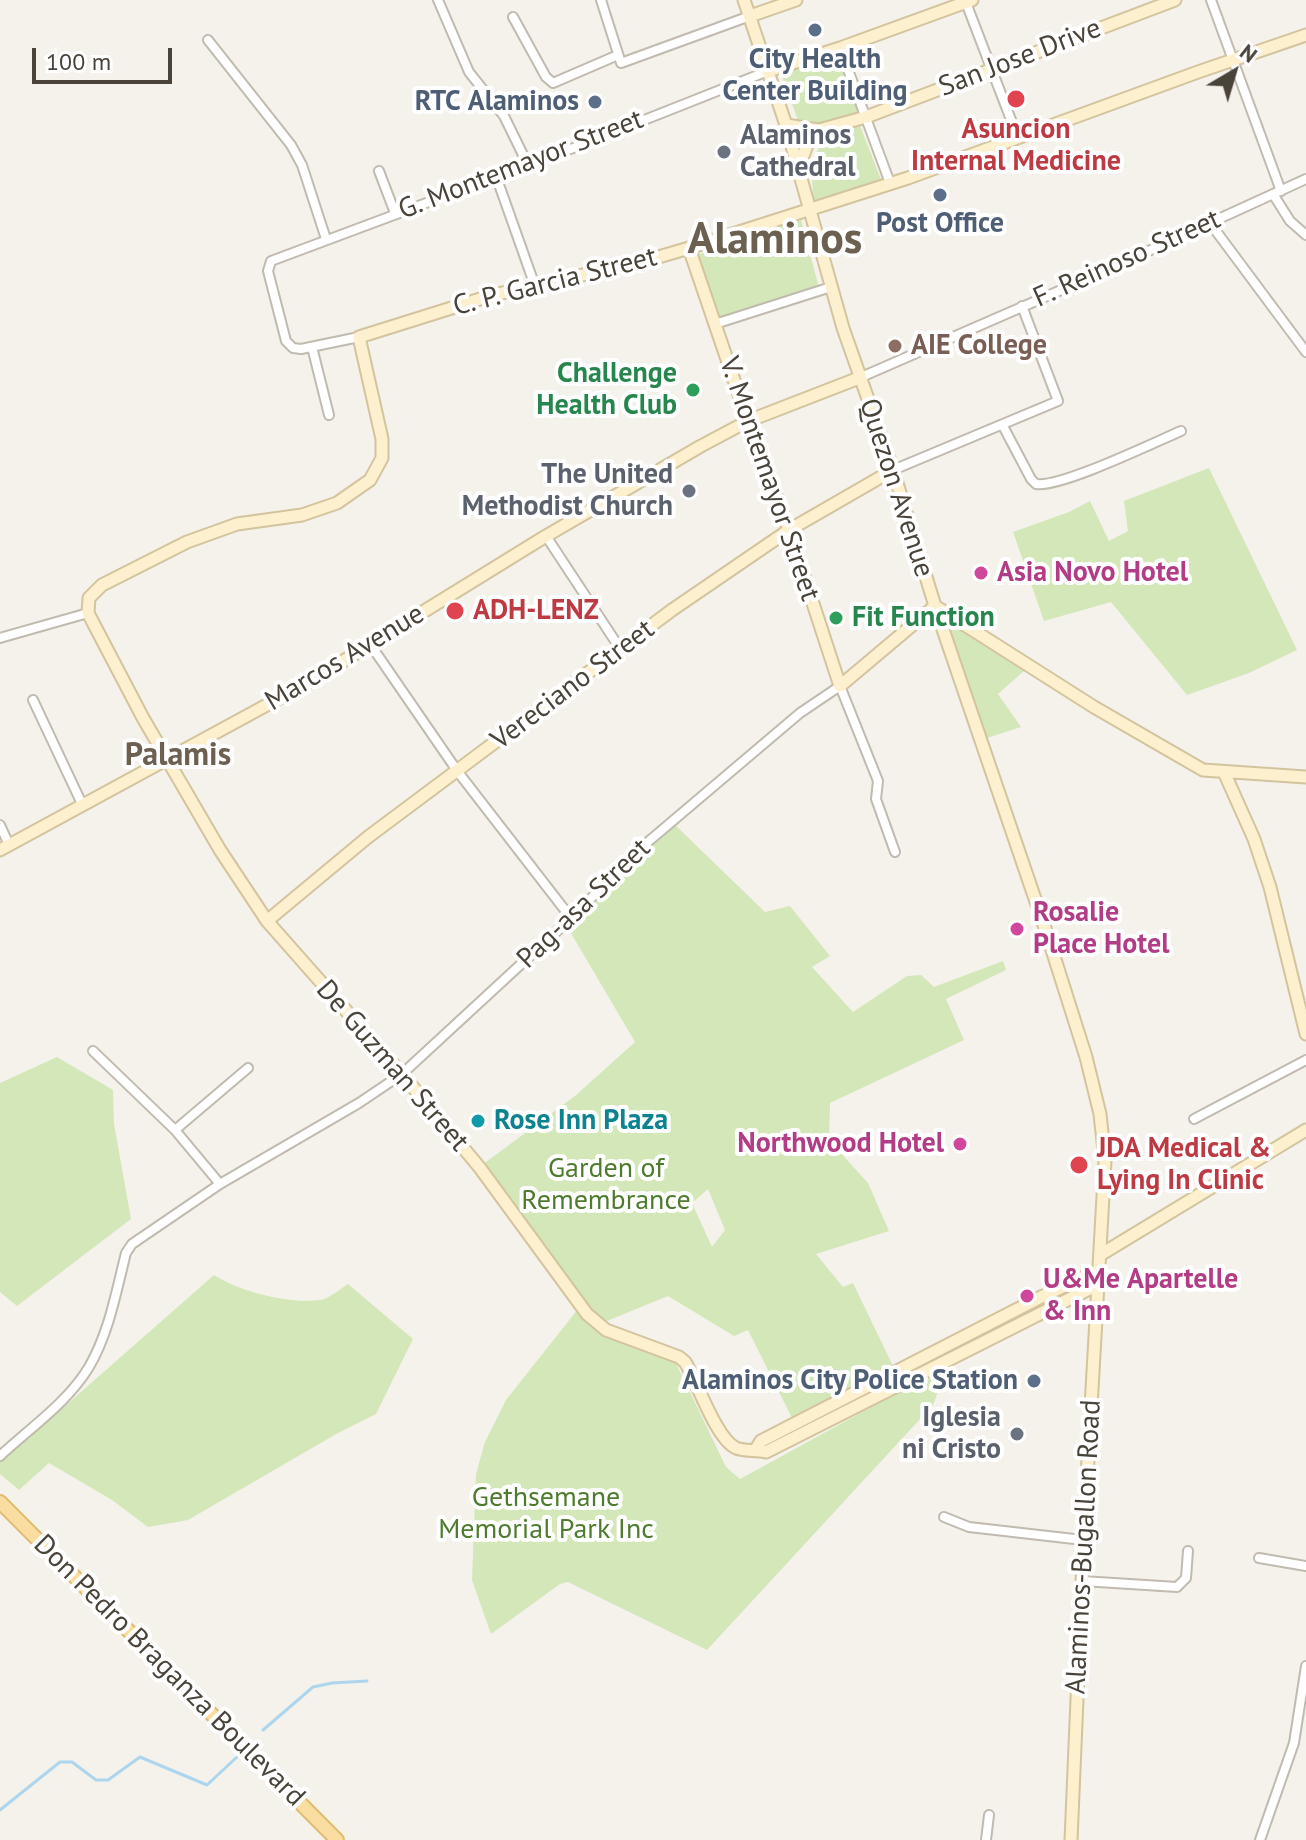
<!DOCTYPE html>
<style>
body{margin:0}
#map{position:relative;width:1306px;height:1840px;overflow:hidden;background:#f5f2ec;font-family:"PT Sans",sans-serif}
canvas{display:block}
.north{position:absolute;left:1194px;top:32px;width:80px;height:80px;-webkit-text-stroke:6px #fff;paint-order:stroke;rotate:38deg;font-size:22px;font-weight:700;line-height:32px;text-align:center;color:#4a433a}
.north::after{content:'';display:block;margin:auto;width:28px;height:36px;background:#4a433a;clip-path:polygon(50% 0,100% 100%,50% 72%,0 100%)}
.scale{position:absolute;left:32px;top:48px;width:140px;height:36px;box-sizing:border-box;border:4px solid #4a433a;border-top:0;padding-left:10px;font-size:24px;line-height:28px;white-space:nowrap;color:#4a433a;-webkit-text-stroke:6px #fff;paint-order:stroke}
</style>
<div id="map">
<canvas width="1306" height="1840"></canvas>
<div class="north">N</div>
<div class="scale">100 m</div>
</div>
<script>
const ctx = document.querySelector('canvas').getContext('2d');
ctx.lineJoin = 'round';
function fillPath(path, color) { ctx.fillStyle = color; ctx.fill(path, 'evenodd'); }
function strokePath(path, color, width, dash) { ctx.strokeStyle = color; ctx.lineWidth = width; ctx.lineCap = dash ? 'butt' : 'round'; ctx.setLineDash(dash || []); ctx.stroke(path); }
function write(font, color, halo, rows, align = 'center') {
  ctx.font = font + ' "PT Sans",sans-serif'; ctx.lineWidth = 8; ctx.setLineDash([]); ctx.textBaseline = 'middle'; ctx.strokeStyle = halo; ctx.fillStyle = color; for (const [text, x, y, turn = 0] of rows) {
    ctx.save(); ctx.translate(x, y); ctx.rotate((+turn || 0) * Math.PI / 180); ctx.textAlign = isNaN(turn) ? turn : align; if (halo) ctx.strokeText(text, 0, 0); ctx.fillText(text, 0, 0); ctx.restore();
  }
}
fillPath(new Path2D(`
 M 838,55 L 859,114 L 812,126 L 800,126 L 781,74 Z
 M 859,123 L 882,182 L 814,202 C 809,154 812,141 859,123 Z
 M 801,220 L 821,295 L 719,327 L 696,255 Z
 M 1209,468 L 1297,650 L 1249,673 L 1187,695 L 1111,602 L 1044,621 L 1013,532 L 1069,512 L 1090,501 L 1109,541 L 1128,531 L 1124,501 Z
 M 944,619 L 1025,670 L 998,694 L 1021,727 L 984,739 Z
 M 672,822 L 765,912 L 790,906 L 830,956 L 812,967 L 853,1012 L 907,976 L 921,975 L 934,987 L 1003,961 L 1006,970 L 946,999 L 964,1040 L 830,1103 L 829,1140 L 868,1183 L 889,1231 L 816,1254 L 843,1287 L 853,1283 L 894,1368 L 793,1420 L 748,1330 L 734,1336 L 668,1296 L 602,1323 L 597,1319 L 482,1165 L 575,1096 L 635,1042 L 565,923 ZM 708,1189 L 725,1230 L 712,1247 L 692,1203 Z
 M 57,1057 L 113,1090 L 114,1124 L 131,1219 L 17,1306 L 0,1292 L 0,1083 Z
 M 214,1275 C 240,1292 289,1304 320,1300 C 329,1299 340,1289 348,1284 L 413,1339 L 376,1414 L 338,1433 L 188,1520 L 148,1527 L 112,1500 L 49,1463 L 19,1490 L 0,1474 L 0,1457 L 57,1413 Z
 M 578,1309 L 675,1361 L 726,1467 L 740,1479 L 948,1365 L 933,1405 L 707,1650 L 568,1582 L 560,1584 L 491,1634 L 472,1580 L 476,1474 L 485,1442 L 506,1400 Z`), '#d3e7b8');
strokePath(new Path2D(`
 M 263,1730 L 313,1687 L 332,1683 L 367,1681
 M 0,1810 L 60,1762 L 72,1762 L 96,1780 L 108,1780 L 140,1757 L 207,1785 L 238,1756`), '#add6ee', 3);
const street = new Path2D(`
 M 438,0 L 469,72 L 504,116 L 527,163
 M 601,0 L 621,63 L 750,16
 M 965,0 L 1018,138
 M 1211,0 L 1281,191
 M 513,17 L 546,77 L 553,83 L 618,55
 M 208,40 L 291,145 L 302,165 L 326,239
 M 840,48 L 890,183
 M 379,171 L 395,213
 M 496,176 L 535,286
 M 1273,194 L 1290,221 L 1306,235
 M 1210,223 L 1306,352
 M 715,324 L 831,287
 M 359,337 L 301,349 L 293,348 L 286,341 L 268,271 L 271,261 L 576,147 L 768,71
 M 312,347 L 329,415
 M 859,378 L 1107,270 L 1306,179
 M 1003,426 L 1031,479 L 1036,484 C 1060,488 1153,443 1181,431
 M 893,470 L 1058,401 L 1022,306
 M 546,536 L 621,650
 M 0,638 L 88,613
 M 370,644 L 458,772 L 571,918
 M 33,700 L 82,804
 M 0,825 L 9,845
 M 93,1051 L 175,1130 L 220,1184
 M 1194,1119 L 1306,1060
 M 175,1130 L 248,1068
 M 0,1456 C 30,1428 68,1402 89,1367 C 109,1333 116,1292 126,1253 L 132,1244 L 220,1184 L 359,1103 L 402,1074 L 571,918 L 649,841 L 800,713 L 840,686 L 878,781 L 876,799 L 895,852
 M 944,1517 L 969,1527 L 1083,1540
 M 1259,1558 L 1306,1566
 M 1082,1581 L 1177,1587 L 1186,1578 L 1188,1551
 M 986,1840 L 989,1815
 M 1260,1840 L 1294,1743 L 1306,1666`);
const secondary = new Path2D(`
 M 744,0 L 786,125 L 843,328 L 893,470 L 935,606 L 1047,934 L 1086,1057 L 1100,1114 L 1105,1161 L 1085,1512 L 1071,1840
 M 750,16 L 796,0
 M 768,71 L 840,48 L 972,0
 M 786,125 L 819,130 L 866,117 L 1175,0
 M 799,167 L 807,145 L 819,130
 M 689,248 L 748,421 L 789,530 L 840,686 L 935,606 L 1094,707 L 1203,770 L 1306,777
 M 1224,772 L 1254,839 L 1270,887 L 1306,1034
 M 0,850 L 311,681 L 546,536 L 701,446 L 748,421 L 859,378
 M 267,921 L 368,837 L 672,610 L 789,530 L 893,470
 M 1100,1255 L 1306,1130
 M 1099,1284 L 766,1452 C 756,1449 746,1452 736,1448 C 716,1439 697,1381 685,1362 L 679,1357 L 606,1330 L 587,1314 L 480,1168 L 402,1074 L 267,921 L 220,850 L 143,718 L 88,613 L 89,598 L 102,585 L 187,542 L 237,524 L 302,515 L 337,503 L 370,480 L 382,458 L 382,439 L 359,337 L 493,295 L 645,261 L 689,248 L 908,178 L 1198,72 L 1306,35
 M 756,1449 L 761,1441 L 1043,1296 L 1099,1270`);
const primary = new Path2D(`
 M 0,1502 L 337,1840`);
strokePath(street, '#c1baaf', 12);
strokePath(secondary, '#d3c49e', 15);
strokePath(primary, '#e0bb70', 16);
strokePath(street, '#fff', 8);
strokePath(secondary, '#fdf0cf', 11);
strokePath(primary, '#fadea1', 12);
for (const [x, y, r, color] of [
 [815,30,8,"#5c6f8a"],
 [1016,99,10,"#e0444e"],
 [595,102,8,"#5c6f8a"],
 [724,152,8,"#6b7280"],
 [940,195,8,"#5c6f8a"],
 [895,346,8,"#8d6e63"],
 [693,390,8,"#2e9e5b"],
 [689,491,8,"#6b7280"],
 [981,573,8,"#d1479c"],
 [455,611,10,"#e0444e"],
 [836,618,8,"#2e9e5b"],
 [1017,929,8,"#d1479c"],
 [478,1121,8,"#0f9aa8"],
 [960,1144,8,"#d1479c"],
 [1079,1165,10,"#e0444e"],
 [1027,1296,8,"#d1479c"],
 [1034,1381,8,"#5c6f8a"],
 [1017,1434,8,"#6b7280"]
]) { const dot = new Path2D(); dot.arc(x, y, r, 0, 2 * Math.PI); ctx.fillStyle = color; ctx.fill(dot); strokePath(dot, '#fff', 3); }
write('28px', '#4a433a', '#fff', [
 ["San Jose Drive",1020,58,-21],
 ["G. Montemayor Street",521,165,-21],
 ["F. Reinoso Street",1127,259,-24],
 ["C. P. Garcia Street",555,282,-14],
 ["V. Montemayor Street",769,479,71],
 ["Quezon Avenue",896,488,72],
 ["Marcos Avenue",345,658,-31],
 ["Vereciano Street",573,685,-37],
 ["Pag-asa Street",584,904,-44],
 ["De Guzman Street",392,1066,49],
 ["Alaminos-Bugallon Road",1084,1547,-87],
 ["Don Pedro Braganza Boulevard",169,1671,45]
]);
write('bold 28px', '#4e5e75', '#fff', [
 ["City Health",815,60],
 ["Center Building",815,92],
 ["RTC Alaminos",579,102,"right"],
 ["Post Office",940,224],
 ["Alaminos City Police Station",1018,1381,"right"]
]);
write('bold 28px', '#be3a42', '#fff', [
 ["Asuncion",1016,130,"center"],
 ["Internal Medicine",1016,162,"center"],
 ["ADH-LENZ",473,611],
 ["JDA Medical &",1097,1149],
 ["Lying In Clinic",1097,1181]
], 'left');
write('bold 28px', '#5b616d', '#fff', [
 ["Alaminos",740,136,"left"],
 ["Cathedral",740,168,"left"],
 ["The United",673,475],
 ["Methodist Church",673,507],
 ["Iglesia",1001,1418],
 ["ni Cristo",1001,1450]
], 'right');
write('bold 28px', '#785e54', '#fff', [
 ["AIE College",911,346]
], 'left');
write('bold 28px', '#27864d', '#fff', [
 ["Challenge",677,374],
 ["Health Club",677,406],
 ["Fit Function",852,618,"left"]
], 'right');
write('bold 28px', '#b23c85', '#fff', [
 ["Asia Novo Hotel",997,573],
 ["Rosalie",1033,913],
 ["Place Hotel",1033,945],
 ["Northwood Hotel",944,1144,"right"],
 ["U&Me Apartelle",1043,1280],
 ["& Inn",1043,1312]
], 'left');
write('bold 28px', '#0d838f', '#fff', [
 ["Rose Inn Plaza",494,1121]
], 'left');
write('28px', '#4e7b2e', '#fff', [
 ["Garden of",606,1169],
 ["Remembrance",606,1201],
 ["Gethsemane",546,1498],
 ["Memorial Park Inc",546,1530]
]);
write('bold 32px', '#6c6151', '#fff', [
 ["Palamis",178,756]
]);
write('bold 44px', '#6c6151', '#fff', [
 ["Alaminos",775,240]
]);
</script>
